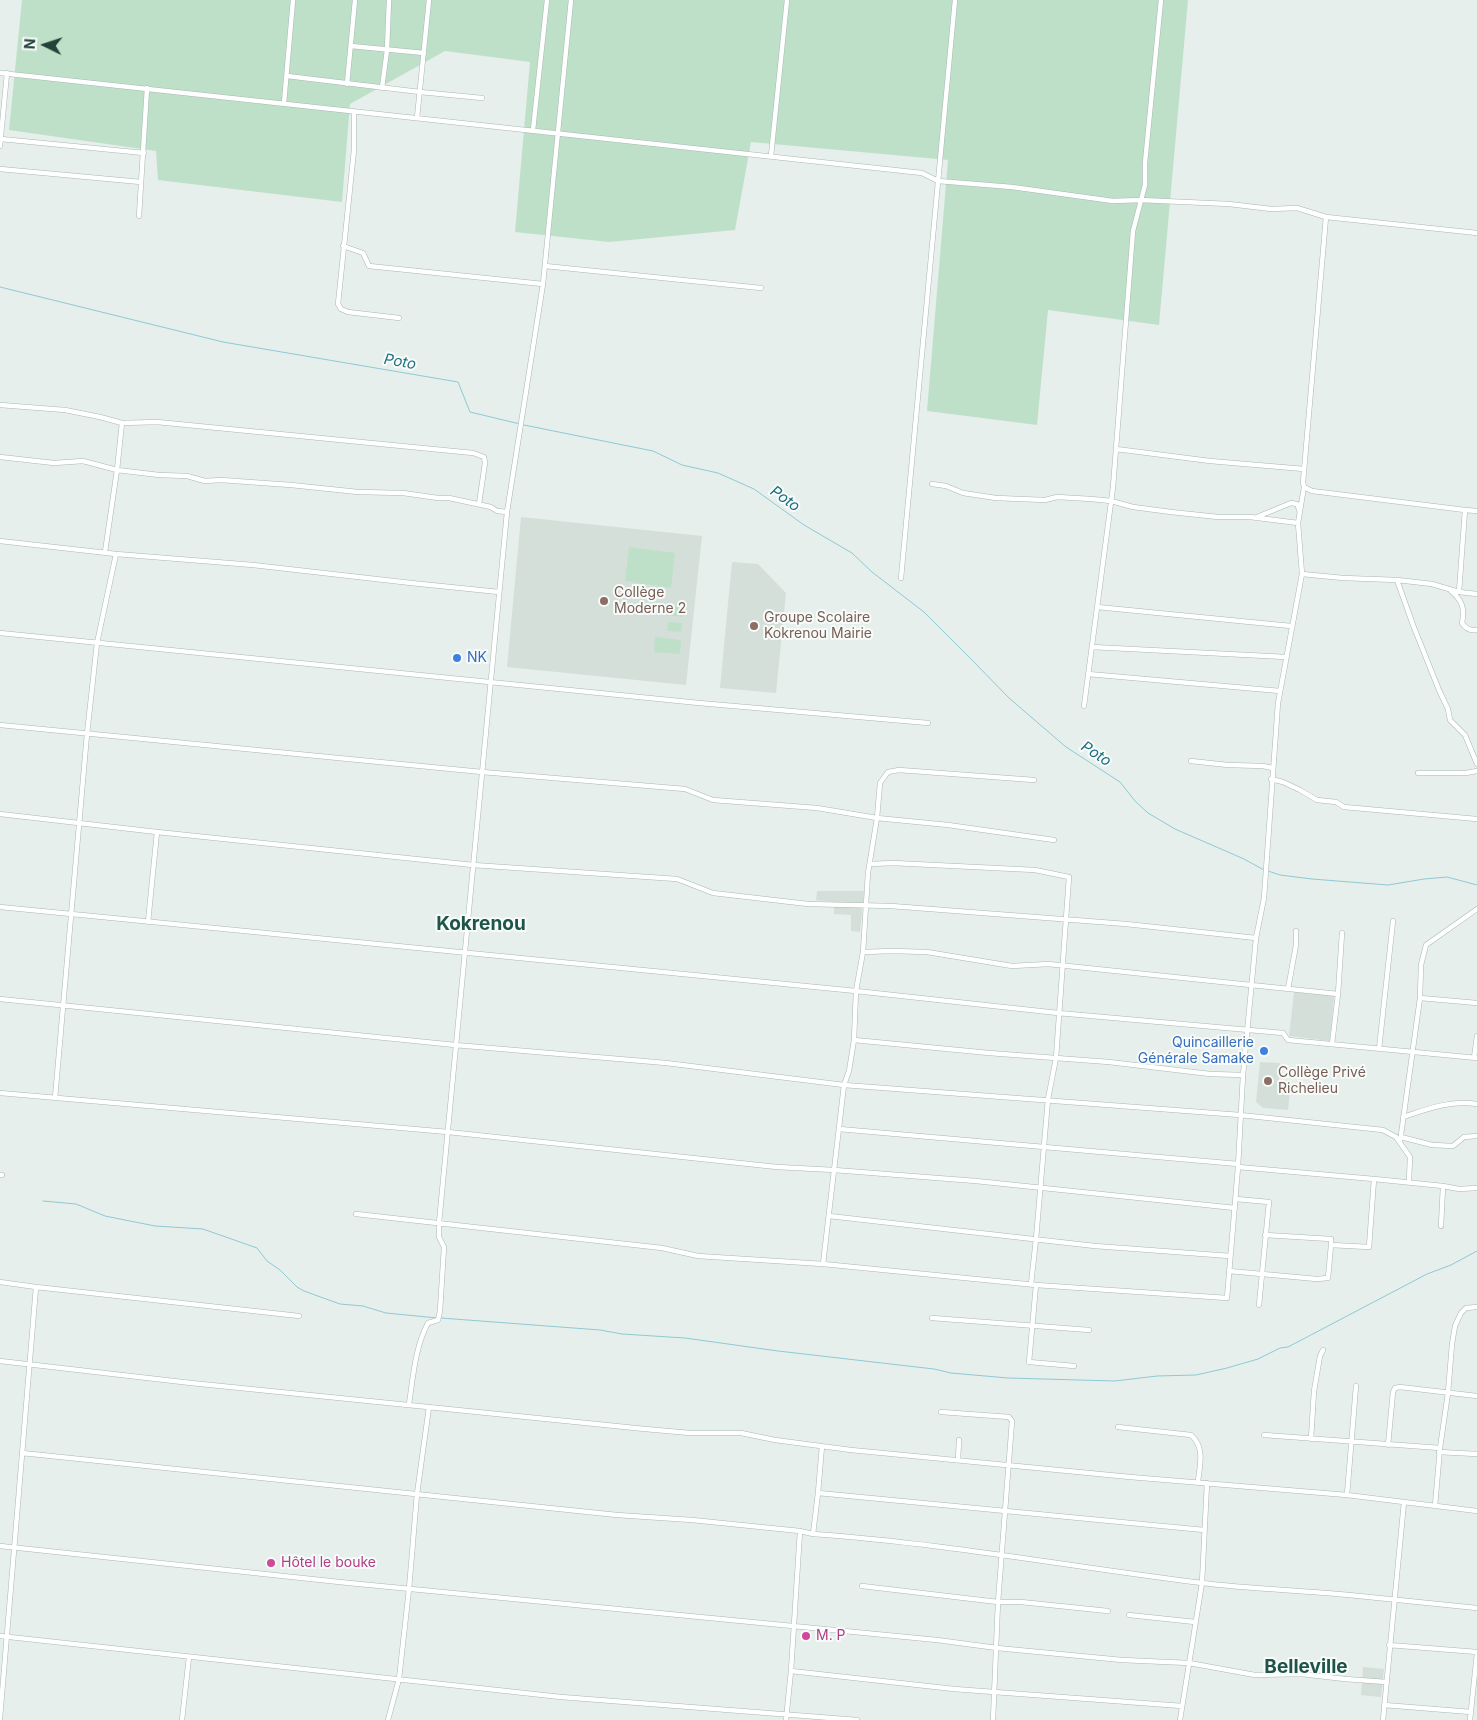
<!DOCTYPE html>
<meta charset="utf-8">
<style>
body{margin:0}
#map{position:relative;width:1477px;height:1720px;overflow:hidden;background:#e6efeb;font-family:Inter,sans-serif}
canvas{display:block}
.north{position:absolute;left:20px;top:20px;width:50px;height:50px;-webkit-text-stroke:4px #f7fbf9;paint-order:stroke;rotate:274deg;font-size:14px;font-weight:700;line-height:20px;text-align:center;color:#24423a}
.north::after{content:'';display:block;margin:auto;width:18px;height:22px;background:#24423a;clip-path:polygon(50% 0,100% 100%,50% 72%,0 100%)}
</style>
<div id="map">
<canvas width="1477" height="1720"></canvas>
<div class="north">N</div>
</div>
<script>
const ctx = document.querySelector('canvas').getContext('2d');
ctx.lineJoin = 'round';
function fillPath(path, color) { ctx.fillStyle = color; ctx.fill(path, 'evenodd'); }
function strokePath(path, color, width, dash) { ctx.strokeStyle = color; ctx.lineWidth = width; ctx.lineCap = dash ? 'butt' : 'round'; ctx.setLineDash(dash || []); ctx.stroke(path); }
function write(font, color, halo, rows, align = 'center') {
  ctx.font = font + ' Inter,sans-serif'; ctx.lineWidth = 4; ctx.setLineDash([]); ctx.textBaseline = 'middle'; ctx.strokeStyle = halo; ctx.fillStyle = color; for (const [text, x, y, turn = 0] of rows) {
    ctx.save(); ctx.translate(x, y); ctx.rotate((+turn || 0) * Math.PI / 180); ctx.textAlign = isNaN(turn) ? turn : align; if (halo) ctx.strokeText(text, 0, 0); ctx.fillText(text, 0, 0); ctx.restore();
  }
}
fillPath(new Path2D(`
 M 521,517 L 702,536 L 686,685 L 507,667 Z
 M 732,562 L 758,564 L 786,593 L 776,693 L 720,688 Z
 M 817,891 L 864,891 L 860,932 L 851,931 L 851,915 L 834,914 L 834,902 L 816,900 Z
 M 1294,992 L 1334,996 L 1330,1041 L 1289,1036 Z
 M 1260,1062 L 1280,1063 L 1278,1090 L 1290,1092 L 1288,1110 L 1263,1108 L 1256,1102 Z
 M 1363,1667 L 1384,1669 L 1381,1697 L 1361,1695 Z`), '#d4dfda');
fillPath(new Path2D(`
 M 22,0 L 1188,0 L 1159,325 L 1048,310 L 1037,425 L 927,411 L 948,160 L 751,142 L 735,230 L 609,242 L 515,232 L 530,62 L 445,51 L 350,104 L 342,202 L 158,180 L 156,151 L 9,130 Z
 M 629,547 L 675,553 L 671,588 L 625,581 Z
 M 666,605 L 684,607 L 683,617 L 665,615 Z
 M 668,622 L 682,623 L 681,632 L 667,631 Z
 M 655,637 L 681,640 L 680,654 L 654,652 Z`), '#bfe0c8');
strokePath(new Path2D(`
 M 0,287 L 223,342 L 458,382 L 470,412 L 520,424
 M 524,425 L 653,451 L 682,465 L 718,473 L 754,489 L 804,525 L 852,553 L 872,572 L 924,612 L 971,659 L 1009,698 L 1066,747 L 1120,782 L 1135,801 L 1148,813 L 1175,829 L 1244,859 L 1264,870
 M 1268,871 L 1280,875 L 1312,879 L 1388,885 L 1424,879 L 1447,877 L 1477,885
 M 43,1201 L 76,1204 L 105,1216 L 155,1226 L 203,1229 L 257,1248 L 267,1261 L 280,1270 L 297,1287 L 304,1291 L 340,1304 L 363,1306 L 386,1313 L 437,1318
 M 441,1318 L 600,1330 L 622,1334 L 685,1338 L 778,1351 L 934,1369 L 951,1373 L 1008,1378 L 1115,1381 L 1157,1376 L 1196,1375 L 1227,1368 L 1258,1359 L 1280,1348 L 1288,1347 L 1427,1274 L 1451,1265 L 1477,1251`), '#8ec9d4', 1);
const minor = new Path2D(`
 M 351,46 L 424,53
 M 0,73 L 922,173 L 938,181 L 1012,187 L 1113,201 L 1140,200 L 1229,204 L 1271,209 L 1297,208 L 1326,217 L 1477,233
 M 287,76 L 420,92 L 482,98
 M 347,84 L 355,0
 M 382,88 L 387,50 L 389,0
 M 284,103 L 293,0
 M 354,111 L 354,150 L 338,304 L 341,309 L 348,312 L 399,318
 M 417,118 L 429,0
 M 533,130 L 547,0
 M 1,139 L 144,153
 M 0,146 L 7,73
 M 771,156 L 787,0
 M 0,169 L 141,182
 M 139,216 L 147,88
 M 343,246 L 363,253 L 369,266 L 543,284
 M 545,266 L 761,288
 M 0,405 L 65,410 L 100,417 L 122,423 L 157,422 L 473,453 L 484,457 L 485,463 L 479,504
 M 1116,449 L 1210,461 L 1304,469
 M 0,457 L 54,463 L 83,461 L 117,470 L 159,475 L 187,476 L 205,481 L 221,480 L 291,485 L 358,492 L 403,493 L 438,498 L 449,498 L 491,507 L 497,511 L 507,512
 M 932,484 L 946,486 L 963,493 L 996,498 L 1045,500 L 1057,497 L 1091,499 L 1111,501 L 1133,507 L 1171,512 L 1218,517 L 1250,517 L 1298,523
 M 1304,487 L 1312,491 L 1465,510
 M 1257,517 L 1291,503 L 1297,504 L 1300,512
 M 0,541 L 116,554 L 253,565 L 411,583 L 499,592
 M 105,552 L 117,470 L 122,423
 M 1302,574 L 1343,578 L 1397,580 L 1432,584 L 1459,592 L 1477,594
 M 901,578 L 955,0
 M 1397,580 L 1413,625 L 1439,690 L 1448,709 L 1450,720 L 1465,735 L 1477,764
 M 1451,591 C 1462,600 1465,608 1462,623 C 1465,628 1470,631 1477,630
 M 1459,592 L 1465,510 L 1477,511
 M 1097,607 L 1291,626
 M 0,633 L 699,703 L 928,723
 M 1092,647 L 1286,657
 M 1088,674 L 1280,691
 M 1084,706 L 1113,487 L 1133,231 L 1145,185 L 1145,163 L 1161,0
 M 0,725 L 482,772 L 685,789 L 713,800 L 817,808 L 877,818 L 948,825 L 1054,840
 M 1191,761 L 1228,765 L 1263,766 L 1272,768
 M 1418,773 L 1466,773 L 1477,771
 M 1271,779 L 1283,782 L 1300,790 L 1317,800 L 1336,802 L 1344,807 L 1477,819
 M 0,814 L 157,832 L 473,865 L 677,879 L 713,893 L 808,904 L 891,906 L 1126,924 L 1256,938
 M 870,864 L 893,863 L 1035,870 L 1069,877 L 1056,1058 L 1048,1099 L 1036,1239 L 1031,1284
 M 0,907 L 856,991 L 1058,1013 L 1283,1033 L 1288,1040 L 1477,1058
 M 148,922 L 157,832
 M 863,952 L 892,951 L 927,952 L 1012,966 L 1048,964 L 1338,994 L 1332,1044
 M 1288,989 L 1296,945 L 1296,931
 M 1338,994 L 1342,933
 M 1420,998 L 1477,1003
 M 0,999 L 455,1045 L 666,1063 L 844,1085 L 1240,1115 L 1383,1130 L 1396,1137 L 1410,1157 L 1409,1181
 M 854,1040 L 989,1053 L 1109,1062 L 1210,1074 L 1243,1075
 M 1379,1049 L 1393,921
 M 1474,1058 L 1477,1036
 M 0,1093 L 448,1132 L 777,1167 L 834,1170 L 976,1181 L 1235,1208
 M 55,1098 L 87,734 L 97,643 L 116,554
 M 1403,1117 C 1428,1109 1450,1100 1477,1104
 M 839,1129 L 1238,1164
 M 1401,1137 L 1432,1145 L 1453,1146 L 1464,1137 L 1477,1136
 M 1400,1142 L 1420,998 L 1421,965 L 1426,945 L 1477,909
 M 1238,1167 L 1374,1179
 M 0,1175 L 2,1175
 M 1443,1186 L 1459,1189 L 1477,1188
 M 1236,1199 L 1269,1202 L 1259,1305
 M 356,1214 L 662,1248 L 698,1256 L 823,1264 L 1036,1285 L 1227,1298 L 1238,1167 L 1243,1075 L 1256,938 L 1264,898 L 1278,703 L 1302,574 L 1298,523 L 1304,487 L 1303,482 L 1326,217
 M 829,1216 L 1095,1246 L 1230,1256
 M 1265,1235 L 1331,1239 L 1331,1245 L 1369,1247 L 1374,1179 L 1443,1186 L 1441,1226
 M 823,1264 L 844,1085 L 849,1071 L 854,1040 L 856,991 L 863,952 L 868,873 L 877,818 L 880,783 L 888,772 L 899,770 L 1034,780
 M 1229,1271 L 1317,1279 L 1328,1278 L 1331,1245
 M 0,1282 L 36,1287 L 299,1316
 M 1036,1285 L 1029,1362 L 1074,1366
 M 932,1318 L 1089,1330
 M 0,1361 L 191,1383 L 645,1429 L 690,1433 L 741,1433 L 775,1440 L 851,1450 L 1130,1477 L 1347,1495 L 1477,1511
 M 409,1404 C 413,1378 415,1347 428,1323 L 438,1320 L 440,1311 L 444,1247 L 439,1237 L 439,1223 L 507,512 L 543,284 L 571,0
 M 941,1412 L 1009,1417 L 1012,1421 L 998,1602 L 993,1720
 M 1118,1427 L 1191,1435 C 1205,1447 1200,1465 1198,1481
 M 1264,1435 L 1440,1448
 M 1311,1439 L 1314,1391 L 1320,1356 L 1323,1350
 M 1388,1445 L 1393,1392 L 1395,1388 L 1400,1387 L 1477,1396
 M 1439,1452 L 1477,1454
 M 22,1453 L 617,1515 L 692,1520 L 800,1531 L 813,1534 L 818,1493 L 822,1446
 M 958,1460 L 959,1440
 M 818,1493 L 1204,1530
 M 1347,1495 L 1356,1386
 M 1435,1506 L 1440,1448 L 1448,1393 L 1452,1344 L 1455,1326 L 1461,1313 L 1466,1308 L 1477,1307
 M 813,1534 C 943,1543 1072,1567 1202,1583 C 1251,1589 1300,1590 1349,1595 C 1392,1599 1434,1604 1477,1608
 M 0,1546 L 349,1583 L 937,1640 L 997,1648 L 1122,1660 L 1189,1663 L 1255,1675 L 1301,1674 L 1345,1679 L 1386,1682
 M 862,1586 L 998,1602 L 1021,1602 L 1108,1611
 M 1129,1615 L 1195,1622
 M 0,1636 L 561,1697 L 857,1720
 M 1389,1645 L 1477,1652
 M 791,1671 L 954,1689 L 1182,1706
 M 1384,1705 L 1471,1712
 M 0,1718 L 36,1287
 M 182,1720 L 189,1657
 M 388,1720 L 399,1679 L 409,1589 L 417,1494 L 429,1407
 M 786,1720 L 791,1671 L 800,1531
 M 1180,1720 L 1202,1583 L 1207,1483
 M 1383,1720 L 1404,1502
 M 1470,1720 L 1477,1653`);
strokePath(minor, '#a8b8b2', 5.5);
strokePath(minor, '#fff', 4.5);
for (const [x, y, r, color] of [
 [604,601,5,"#8d6e63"],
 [754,626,5,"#8d6e63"],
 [457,658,5,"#3f7fe0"],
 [1264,1051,5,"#3f7fe0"],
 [1268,1081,5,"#8d6e63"],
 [271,1563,5,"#d1479c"],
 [806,1636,5,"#d1479c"]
]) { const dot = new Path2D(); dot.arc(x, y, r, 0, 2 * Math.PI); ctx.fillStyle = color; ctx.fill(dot); strokePath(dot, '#f7fbf9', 2); }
write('14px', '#785e54', '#f7fbf9', [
 ["Collège",614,593],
 ["Moderne 2",614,609],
 ["Groupe Scolaire",764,618],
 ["Kokrenou Mairie",764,634],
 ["Collège Privé",1278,1073],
 ["Richelieu",1278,1089]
], 'left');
write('14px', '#366cbe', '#f7fbf9', [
 ["NK",467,658],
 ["Quincaillerie",1254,1043,"right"],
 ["Générale Samake",1254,1059,"right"]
], 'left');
write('14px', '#b23c85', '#f7fbf9', [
 ["Hôtel le bouke",281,1563],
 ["M. P",816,1636]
], 'left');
write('italic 15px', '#1c6f80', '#f7fbf9', [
 ["Poto",400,362,10],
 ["Poto",785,499,36],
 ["Poto",1096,754,33]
]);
write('bold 19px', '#1f5548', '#f7fbf9', [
 ["Kokrenou",481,924],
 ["Belleville",1306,1667]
]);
</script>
